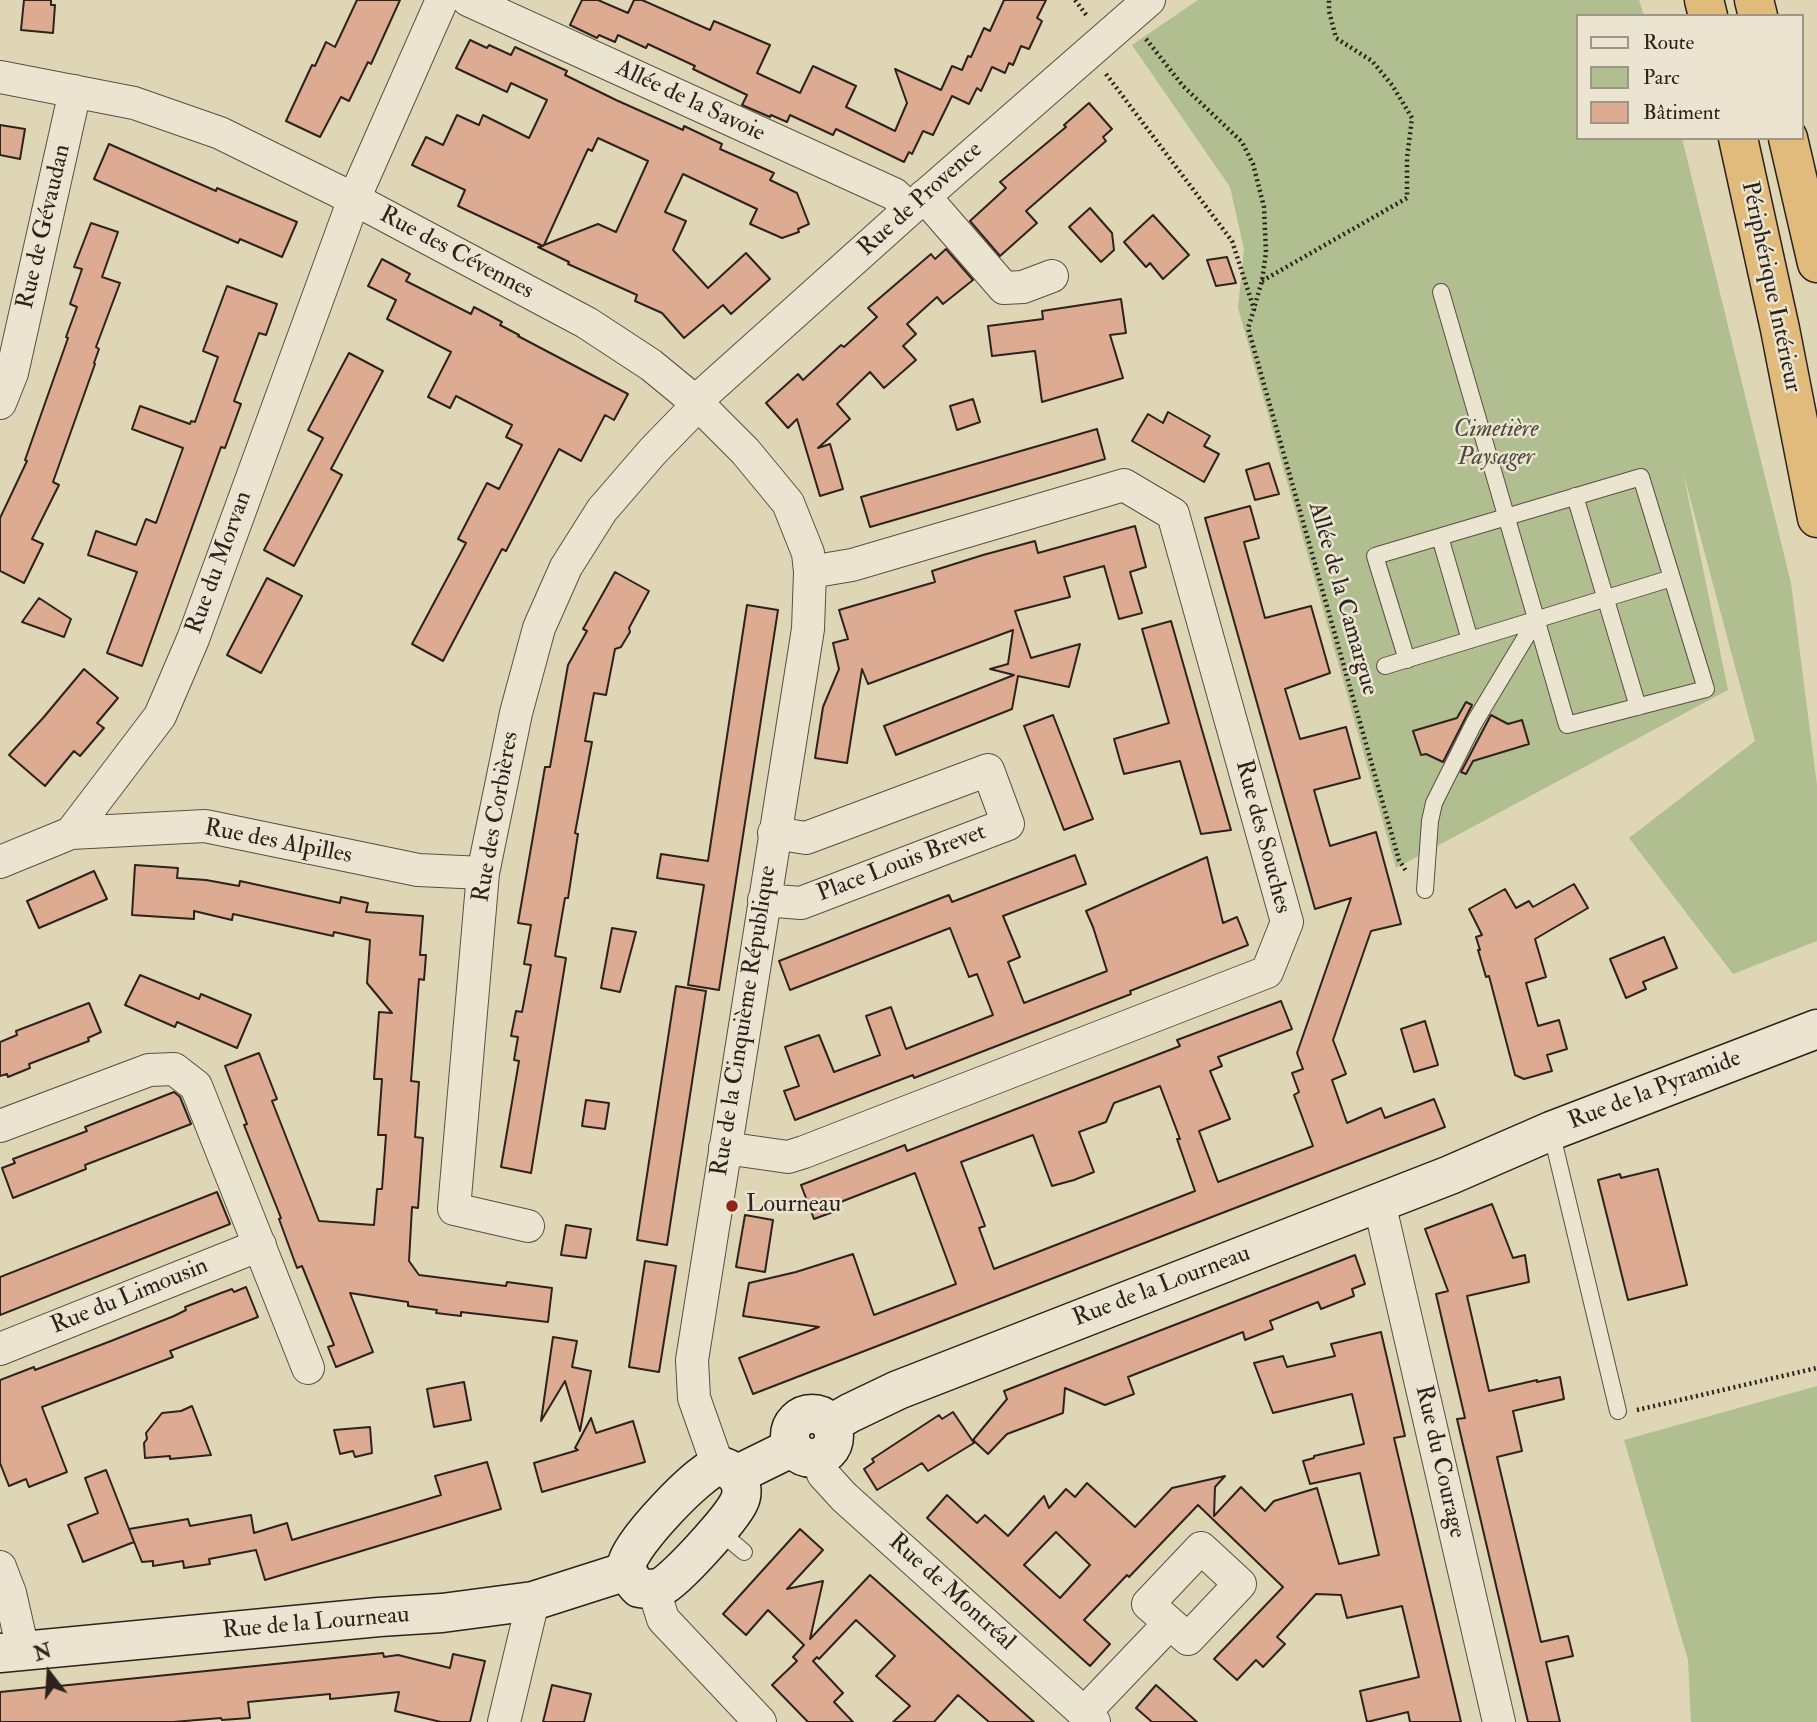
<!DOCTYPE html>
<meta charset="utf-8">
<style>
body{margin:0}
#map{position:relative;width:1817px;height:1722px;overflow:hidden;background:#dfd6b6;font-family:"IM FELL Double Pica",serif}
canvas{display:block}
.legend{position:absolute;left:1576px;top:14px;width:228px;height:126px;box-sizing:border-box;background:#eae4d0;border:2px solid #9f9688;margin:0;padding:9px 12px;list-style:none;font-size:21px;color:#2e221d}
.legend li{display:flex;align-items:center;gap:14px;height:35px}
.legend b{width:35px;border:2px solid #9f9688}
.north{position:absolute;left:14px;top:1638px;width:70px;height:70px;-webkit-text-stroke:5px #eae4d0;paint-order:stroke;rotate:343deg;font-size:19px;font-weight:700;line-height:28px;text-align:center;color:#2e221d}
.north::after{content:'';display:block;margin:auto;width:24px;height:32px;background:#2e221d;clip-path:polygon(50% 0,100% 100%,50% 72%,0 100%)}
</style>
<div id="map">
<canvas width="1817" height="1722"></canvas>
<ul class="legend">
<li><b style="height:9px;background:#eae4d0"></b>Route</li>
<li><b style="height:19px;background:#b0be90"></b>Parc</li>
<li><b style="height:19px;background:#dcab92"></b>Bâtiment</li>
</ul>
<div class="north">N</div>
</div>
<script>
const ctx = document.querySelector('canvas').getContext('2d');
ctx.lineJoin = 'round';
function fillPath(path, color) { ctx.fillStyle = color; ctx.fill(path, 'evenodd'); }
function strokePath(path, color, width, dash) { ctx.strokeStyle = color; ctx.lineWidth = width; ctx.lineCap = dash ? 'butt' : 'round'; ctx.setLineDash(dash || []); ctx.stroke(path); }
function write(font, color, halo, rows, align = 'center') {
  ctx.font = font + ' "IM FELL Double Pica",serif'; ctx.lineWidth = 5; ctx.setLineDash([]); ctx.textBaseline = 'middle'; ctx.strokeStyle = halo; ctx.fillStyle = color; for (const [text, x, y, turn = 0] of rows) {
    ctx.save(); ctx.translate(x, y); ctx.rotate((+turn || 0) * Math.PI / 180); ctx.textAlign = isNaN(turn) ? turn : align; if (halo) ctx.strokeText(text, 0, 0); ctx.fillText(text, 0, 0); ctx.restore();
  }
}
fillPath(new Path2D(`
 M 1198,0 L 1639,0 L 1644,16 L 1577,16 L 1577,138 L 1682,138 L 1791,583 L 1817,785 L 1817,941 L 1733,974 L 1629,838 L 1755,741 L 1683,472 L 1728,690 L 1396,868 L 1238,308 L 1244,249 L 1230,187 L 1132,45 Z
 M 1817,1386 L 1817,1722 L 1691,1722 L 1688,1660 L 1624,1440 Z`), '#b0be90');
const building = new Path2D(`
 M 24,0 L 51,0 L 51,5 L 55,5 L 53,33 L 21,30 Z
 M 357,0 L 400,0 L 371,64 L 368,62 L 349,101 L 341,97 L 320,137 L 286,121 L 312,65 L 315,66 L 326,42 L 335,47 Z
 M 582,0 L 598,0 L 628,13 L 634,0 L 642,0 L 710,30 L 714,21 L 770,45 L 757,73 L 800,93 L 813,66 L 856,86 L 846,107 L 895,131 L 907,103 L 895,69 L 941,90 L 952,66 L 962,70 L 968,56 L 971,57 L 984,28 L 990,31 L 1004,0 L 1046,0 L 1037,18 L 1042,21 L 1029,49 L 1021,46 L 1013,65 L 1009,63 L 1005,73 L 992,67 L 981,91 L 977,88 L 969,104 L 952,96 L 933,135 L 923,131 L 912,154 L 909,152 L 904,162 L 836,129 L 833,135 L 790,115 L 787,122 L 771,115 L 770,117 L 742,105 L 747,95 L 693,69 L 695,66 L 648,44 L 646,48 L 618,35 L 615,42 L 599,35 L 597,38 L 570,25 Z
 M 470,40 L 487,48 L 489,45 L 511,55 L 515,47 L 567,71 L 565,75 L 616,100 L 683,130 L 684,126 L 722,144 L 720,149 L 774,173 L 770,180 L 797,193 L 809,224 L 798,229 L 799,232 L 782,238 L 750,224 L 757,209 L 683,174 L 665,212 L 686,221 L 673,250 L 708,288 L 746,253 L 770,279 L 731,314 L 723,305 L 684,338 L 662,313 L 635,301 L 637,295 L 568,264 L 569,262 L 538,247 L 543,246 L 458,206 L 465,190 L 412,165 L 426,137 L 443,145 L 457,115 L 479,125 L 483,115 L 529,138 L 547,100 L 511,83 L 507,92 L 456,68 ZM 598,138 L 648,161 L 616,232 L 598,224 L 544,245 L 588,149 L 592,151 Z
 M 1089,103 L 1112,129 L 1103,137 L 1106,141 L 1026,211 L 1037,223 L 1000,256 L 970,221 L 1006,188 L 1000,182 L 1066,127 L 1064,125 Z
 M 0,125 L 25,129 L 20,159 L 0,155 Z
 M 109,144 L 216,191 L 217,188 L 297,222 L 282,257 L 240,239 L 238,243 L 94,179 Z
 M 1090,208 L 1112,233 L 1114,250 L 1101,262 L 1069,227 Z
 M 1153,215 L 1189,255 L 1163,279 L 1150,263 L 1146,267 L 1124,242 Z
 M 91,223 L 118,232 L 102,277 L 120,283 L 96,347 L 99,349 L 94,363 L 95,364 L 53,482 L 59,485 L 32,539 L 43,544 L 24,583 L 0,571 L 0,518 L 27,461 L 25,460 L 68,338 L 66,337 L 77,307 L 70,304 L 82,269 L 74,267 Z
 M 946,249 L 973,280 L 943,304 L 937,297 L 907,324 L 916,334 L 903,346 L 916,360 L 884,388 L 870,372 L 837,404 L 850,419 L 818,448 L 830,444 L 843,489 L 820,496 L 797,419 L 788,428 L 766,403 L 798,374 L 803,380 L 841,345 L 844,347 L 877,317 L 868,308 L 931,254 L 935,259 Z
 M 1227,257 L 1236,283 L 1216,286 L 1207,260 Z
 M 382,259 L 410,274 L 406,281 L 471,314 L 474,307 L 502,322 L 500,325 L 519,335 L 518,336 L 628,394 L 614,420 L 605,415 L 581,461 L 559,449 L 506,551 L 502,549 L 443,661 L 412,644 L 466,543 L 458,539 L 487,483 L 499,489 L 522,445 L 506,437 L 512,425 L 456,396 L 450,408 L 428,397 L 451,352 L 387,319 L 396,300 L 368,286 Z
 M 227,286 L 277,304 L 266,335 L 259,333 L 234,401 L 241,404 L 225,448 L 221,447 L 142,666 L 107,653 L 137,572 L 88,555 L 96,531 L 136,545 L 146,519 L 156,523 L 183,448 L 132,429 L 140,406 L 190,424 L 191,421 L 195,422 L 218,357 L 203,351 Z
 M 1121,299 L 1126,333 L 1110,335 L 1123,378 L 1042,402 L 1035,351 L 992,356 L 988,326 L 1043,319 L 1042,311 Z
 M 349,353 L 383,371 L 331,469 L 342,475 L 294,566 L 264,550 L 323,438 L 308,430 Z
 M 973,399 L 980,422 L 957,430 L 950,406 Z
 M 1168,412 L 1210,436 L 1204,446 L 1219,454 L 1204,482 L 1132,441 L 1148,414 L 1163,423 Z
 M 1097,429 L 1105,459 L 870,527 L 861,497 Z
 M 1269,463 L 1279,494 L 1255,500 L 1246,470 Z
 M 1250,506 L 1259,538 L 1244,542 L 1265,618 L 1311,606 L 1330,673 L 1285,689 L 1300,739 L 1346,727 L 1360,778 L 1314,790 L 1330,846 L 1376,832 L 1401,924 L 1371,931 L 1333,1040 L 1346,1074 L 1332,1080 L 1347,1123 L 1381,1108 L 1385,1118 L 1434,1099 L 1445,1127 L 753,1394 L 739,1358 L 819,1327 L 743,1316 L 749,1283 L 796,1272 L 853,1254 L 874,1315 L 956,1284 L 915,1173 L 838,1203 L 841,1209 L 814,1219 L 801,1185 L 905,1145 L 907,1151 L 1180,1046 L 1177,1040 L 1281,1001 L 1292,1029 L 1218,1057 L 1222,1066 L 1210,1071 L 1230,1119 L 1199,1131 L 1218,1182 L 1313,1146 L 1294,1095 L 1299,1092 L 1292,1073 L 1303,1069 L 1297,1053 L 1351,898 L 1315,909 L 1205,518 ZM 1160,1086 L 1180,1139 L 1177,1139 L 1195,1191 L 994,1269 L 979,1228 L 985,1226 L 961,1162 L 1033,1135 L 1052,1186 L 1074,1180 L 1094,1172 L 1079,1132 L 1106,1122 L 1114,1103 Z
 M 1135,526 L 1146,567 L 1130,572 L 1142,613 L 1119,619 L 1104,566 L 1064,577 L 1070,597 L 1015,611 L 1031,658 L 1080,644 L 1069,687 L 1018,676 L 1012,709 L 896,755 L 884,726 L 1014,675 L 990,669 L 1008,664 L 1013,630 L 868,684 L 862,669 L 847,763 L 815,758 L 823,707 L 839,669 L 833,643 L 848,639 L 839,610 L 935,582 L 932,571 L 983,555 L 1035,541 L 1038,553 Z
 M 615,572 L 649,591 L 629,628 L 630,632 L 621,647 L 615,649 L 606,695 L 594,693 L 585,741 L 592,742 L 575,833 L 578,834 L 568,898 L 565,898 L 555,956 L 566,958 L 531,1173 L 501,1167 L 519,1061 L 514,1060 L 518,1037 L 511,1036 L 516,1011 L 522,1012 L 531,965 L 524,964 L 531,925 L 518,923 L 545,767 L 550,767 L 568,665 L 587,631 L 583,629 Z
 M 267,578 L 302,596 L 261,673 L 227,655 Z
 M 39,598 L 71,619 L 64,637 L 22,622 Z
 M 747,605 L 778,610 L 719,990 L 688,985 L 704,885 L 657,878 L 661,854 L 708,861 Z
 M 1171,621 L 1200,723 L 1231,830 L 1201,834 L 1180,761 L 1124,774 L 1119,757 L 1114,739 L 1169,723 L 1142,629 Z
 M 84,669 L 118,698 L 97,723 L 104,728 L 80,756 L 74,751 L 45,786 L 9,755 L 43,718 Z
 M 1466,702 L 1472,705 L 1443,762 L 1426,754 L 1421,755 L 1413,731 L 1457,718 Z
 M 1053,715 L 1093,819 L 1064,830 L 1024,726 Z
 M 1491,715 L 1508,724 L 1522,720 L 1529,744 L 1473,761 L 1466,774 L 1461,772 Z
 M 1075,855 L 1086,884 L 1003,916 L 1020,957 L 1008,962 L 1024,1003 L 1107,971 L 1093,927 L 1086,911 L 1207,857 L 1223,923 L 1237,917 L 1248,945 L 1130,991 L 1131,994 L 914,1078 L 913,1075 L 795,1120 L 784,1091 L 799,1086 L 785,1047 L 819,1035 L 834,1072 L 880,1055 L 866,1016 L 891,1007 L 906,1049 L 993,1015 L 977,974 L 969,977 L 950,928 L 790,990 L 779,961 L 949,895 L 952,902 Z
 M 135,865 L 178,868 L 177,878 L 206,880 L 239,886 L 240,881 L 340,903 L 341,897 L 368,903 L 366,912 L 423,916 L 420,955 L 426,955 L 424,980 L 419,979 L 411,1081 L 419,1082 L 415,1137 L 423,1138 L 418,1208 L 412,1207 L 409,1261 L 419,1275 L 506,1286 L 507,1282 L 552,1288 L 548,1322 L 461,1312 L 461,1316 L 436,1313 L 437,1310 L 408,1306 L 408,1302 L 350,1293 L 373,1352 L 336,1367 L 328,1347 L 334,1345 L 302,1266 L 297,1268 L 279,1219 L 281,1218 L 244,1125 L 247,1124 L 225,1066 L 259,1053 L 277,1099 L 272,1101 L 319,1221 L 374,1225 L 377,1189 L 382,1189 L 386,1135 L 378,1135 L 382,1079 L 374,1079 L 379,1012 L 392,1013 L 367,983 L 370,940 L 334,932 L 333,936 L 233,914 L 232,920 L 194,911 L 194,919 L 132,915 Z
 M 94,871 L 107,899 L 39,928 L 27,901 Z
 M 1574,884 L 1588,908 L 1535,939 L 1546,977 L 1526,983 L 1538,1026 L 1559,1020 L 1567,1049 L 1547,1055 L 1552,1071 L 1524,1079 L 1515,1075 L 1489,976 L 1486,977 L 1478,950 L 1480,950 L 1476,937 L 1482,935 L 1469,909 L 1505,889 L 1516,908 L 1529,901 L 1533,907 Z
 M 612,928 L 636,932 L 620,992 L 601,988 Z
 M 1664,937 L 1677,968 L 1643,982 L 1646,989 L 1626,998 L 1610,959 Z
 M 140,975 L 199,999 L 201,994 L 251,1015 L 237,1048 L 177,1022 L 175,1027 L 125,1005 Z
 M 676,986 L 706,991 L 667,1245 L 637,1240 Z
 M 89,1003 L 101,1032 L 88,1038 L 89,1041 L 29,1064 L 30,1068 L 8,1077 L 7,1074 L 0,1076 L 0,1042 L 17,1035 L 16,1031 Z
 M 1425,1021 L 1438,1065 L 1414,1072 L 1401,1029 Z
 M 174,1092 L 180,1097 L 191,1124 L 85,1165 L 86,1169 L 13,1198 L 2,1168 L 15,1163 L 13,1159 L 87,1131 L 85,1127 Z
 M 586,1100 L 609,1103 L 605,1129 L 582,1126 Z
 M 1658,1169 L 1687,1285 L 1628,1300 L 1598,1180 L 1620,1174 L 1621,1178 Z
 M 217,1192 L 230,1224 L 0,1315 L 0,1277 Z
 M 1492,1204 L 1513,1258 L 1525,1255 L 1529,1282 L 1467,1296 L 1489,1391 L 1537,1380 L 1537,1382 L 1560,1377 L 1564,1399 L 1513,1411 L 1522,1451 L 1497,1457 L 1541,1642 L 1568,1636 L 1573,1656 L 1546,1662 L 1560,1722 L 1528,1722 L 1457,1419 L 1465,1418 L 1436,1294 L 1448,1291 L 1425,1229 Z
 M 745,1215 L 773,1220 L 765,1272 L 736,1267 Z
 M 566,1225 L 591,1229 L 586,1258 L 561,1255 Z
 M 1355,1255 L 1365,1284 L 1352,1289 L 1354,1296 L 1321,1309 L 1318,1302 L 1270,1321 L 1273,1329 L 1245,1340 L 1243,1332 L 1128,1377 L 1134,1394 L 1105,1405 L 1065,1388 L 1063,1413 L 1007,1434 L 988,1454 L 973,1440 L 1007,1399 L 1004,1391 Z
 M 645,1261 L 676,1266 L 659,1372 L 629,1367 Z
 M 246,1287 L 258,1317 L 170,1351 L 173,1357 L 42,1407 L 67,1472 L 29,1487 L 26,1479 L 9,1486 L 0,1463 L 0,1380 L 34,1367 L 35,1370 L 111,1341 L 174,1316 L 186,1310 L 185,1307 L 221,1293 L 232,1289 L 234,1292 Z
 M 1381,1332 L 1405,1436 L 1394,1438 L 1461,1722 L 1410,1722 L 1408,1712 L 1367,1722 L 1360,1691 L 1419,1677 L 1402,1606 L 1347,1618 L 1341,1595 L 1316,1594 L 1277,1637 L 1285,1644 L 1263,1667 L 1256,1660 L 1237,1680 L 1214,1659 L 1283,1587 L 1198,1505 L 1129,1577 L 1127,1575 L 1084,1620 L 1110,1644 L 1090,1666 L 927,1518 L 947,1495 L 977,1523 L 985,1515 L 1008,1536 L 1044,1496 L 1049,1508 L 1066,1489 L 1075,1497 L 1087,1483 L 1135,1527 L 1172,1488 L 1225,1476 L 1215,1487 L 1214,1516 L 1241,1487 L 1265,1511 L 1274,1501 L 1317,1488 L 1339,1564 L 1379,1555 L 1360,1473 L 1310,1484 L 1303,1461 L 1314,1458 L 1314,1456 L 1364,1444 L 1352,1394 L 1273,1413 L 1254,1363 L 1283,1356 L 1287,1367 L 1335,1356 L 1331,1344 ZM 1056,1532 L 1090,1565 L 1060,1598 L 1024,1565 Z
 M 553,1337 L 577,1341 L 572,1367 L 591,1371 L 580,1431 L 565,1381 L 541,1421 Z
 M 464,1382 L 471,1420 L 434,1427 L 427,1389 Z
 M 192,1406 L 211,1455 L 170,1459 L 170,1456 L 145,1458 L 144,1443 L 147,1439 L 146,1433 L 162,1413 L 181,1411 Z
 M 953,1412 L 974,1443 L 928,1471 L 922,1463 L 877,1490 L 864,1469 L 874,1462 L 872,1459 L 939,1415 L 942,1419 Z
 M 591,1418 L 596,1433 L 633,1421 L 645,1462 L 542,1492 L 534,1463 L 578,1450 L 575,1448 Z
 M 370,1427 L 372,1453 L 355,1457 L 353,1451 L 340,1454 L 334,1430 Z
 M 487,1462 L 501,1509 L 265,1580 L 256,1550 L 209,1559 L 210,1564 L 184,1568 L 183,1561 L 153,1566 L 153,1561 L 142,1562 L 129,1529 L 188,1519 L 190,1526 L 251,1515 L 254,1533 L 287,1523 L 292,1540 L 441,1495 L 435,1476 Z
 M 106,1470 L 134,1542 L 83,1562 L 68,1525 L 98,1513 L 85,1478 Z
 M 800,1529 L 823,1550 L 787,1589 L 823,1581 L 810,1639 L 870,1575 L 1034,1722 L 989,1722 L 958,1695 L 934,1722 L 893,1722 L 910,1706 L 876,1676 L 895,1656 L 856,1620 L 819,1659 L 817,1657 L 813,1661 L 843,1693 L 834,1702 L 853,1722 L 808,1722 L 772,1685 L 797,1661 L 793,1657 L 804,1645 L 768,1610 L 746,1635 L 723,1614 Z
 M 383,1653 L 384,1657 L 398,1655 L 450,1668 L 453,1654 L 485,1661 L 470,1722 L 441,1722 L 395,1711 L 399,1692 L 330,1699 L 330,1694 L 248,1702 L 250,1718 L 222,1720 L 221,1718 L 173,1722 L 0,1722 L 0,1692 Z
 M 552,1685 L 591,1694 L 584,1722 L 543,1722 Z
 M 1156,1685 L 1197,1722 L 1152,1722 L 1136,1708 Z`);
fillPath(building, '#dcab92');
strokePath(building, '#2e221d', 2);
const lane = new Path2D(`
 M 1575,496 L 1638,707
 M 1440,537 L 1470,640
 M 1407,660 L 1375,556 C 1464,530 1552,503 1641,477 L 1706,689 L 1567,725 C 1525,581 1483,437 1441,292
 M 1385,666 L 1672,578
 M 1425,890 L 1430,821 L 1434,803 L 1474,723 L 1536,620
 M 1551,1131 L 1618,1411
 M 718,1530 L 744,1552`);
const street = new Path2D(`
 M 468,0 L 894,194 L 910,209
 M 0,77 L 134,103 L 220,133 L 354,199 L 587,323 L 651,365 L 696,402 L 745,451 L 788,503 L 808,553 L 810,572 L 808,629 L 692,1360 L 694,1398 L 718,1466
 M 924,196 L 1004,288 L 1023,287 L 1052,276
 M 0,403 L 12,373 L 75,91
 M 71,833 L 205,826 L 418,870 L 483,873
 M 0,862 L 71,833 L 160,716 L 193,639 L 354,199 L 442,0
 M 764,900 L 801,903 L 1008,824 L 988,770 L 806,838 L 774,833
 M 0,1126 L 149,1070 L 174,1069 L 196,1086 L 308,1368
 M 725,1148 L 788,1157 L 804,1152 L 1267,972 L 1287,922 L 1173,514 L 1124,485 L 852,565 L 810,572
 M 1379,1202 L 1499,1722
 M 528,1226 L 454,1209 L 483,873 L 516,713 L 539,628 L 566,567 L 602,510 L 653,451 L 687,416 L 706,392 L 910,209 L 1149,0
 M 0,1349 L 260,1245
 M 818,1457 L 823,1474 L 844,1497 L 1094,1722
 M 1201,1548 L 1240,1584 L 1188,1639 L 1148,1604 Z
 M 0,1567 L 10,1593 L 23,1650
 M 654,1590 L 663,1619 L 760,1722
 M 1084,1713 L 1169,1624
 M 504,1722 L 533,1601`);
const secondary = new Path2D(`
 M790 1436a22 22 0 1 1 44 0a22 22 0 1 1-44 0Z
 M 831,1424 L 850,1413 L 898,1390 L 1450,1175 L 1551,1131 L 1817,1029
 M 718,1466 C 735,1467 747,1486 739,1502 C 731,1519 676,1580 661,1587 C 653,1590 647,1589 639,1588 C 633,1581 626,1574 627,1564 C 630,1544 698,1472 718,1466 Z
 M 736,1475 L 793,1447
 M 0,1653 L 379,1617 L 442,1613 L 533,1601 L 627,1571`);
const highway = new Path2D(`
 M 1704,0 L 1708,16
 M 1754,0 L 1758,16
 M 1738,138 L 1780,329 L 1817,518
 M 1788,138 L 1817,263`);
strokePath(lane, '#5a4f43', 18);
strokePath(street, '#5a4f43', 34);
strokePath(secondary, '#2e221d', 41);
strokePath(highway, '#2e221d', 41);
strokePath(new Path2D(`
 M 1075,0 L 1087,16
 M 1146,39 L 1183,86 L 1242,142 L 1253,164 L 1264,207 L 1266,252 L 1262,281 L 1254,308
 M 1106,74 L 1232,241 L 1254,309 L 1248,328 L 1399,860 L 1406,871
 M 1262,281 L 1407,198 L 1407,158 L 1412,118 L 1392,85 L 1372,61 L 1336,38 L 1329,11 L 1329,0
 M 1637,1410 L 1817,1368`), '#2e221d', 4.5, [2, 3.5]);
strokePath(lane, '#eae4d0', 16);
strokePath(street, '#eae4d0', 32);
strokePath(secondary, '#eae4d0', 38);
strokePath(highway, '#e0bb7b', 38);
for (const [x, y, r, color] of [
 [732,1206,7,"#8f2418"]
]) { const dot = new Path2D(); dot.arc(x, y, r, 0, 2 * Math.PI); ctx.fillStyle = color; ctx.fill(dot); strokePath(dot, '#eae4d0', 2.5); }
write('24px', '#2e221d', '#eae4d0', [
 ["Allée de la Savoie",690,102,25],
 ["Rue de Provence",921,200,-42],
 ["Rue de Gévaudan",45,227,-77],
 ["Rue des Cévennes",456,254,28],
 ["Périphérique Intérieur",1770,287,78],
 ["Rue du Morvan",220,563,-70],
 ["Allée de la Camargue",1342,599,74],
 ["Rue des Corbières",497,817,-80],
 ["Rue des Souches",1262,837,75],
 ["Rue des Alpilles",278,843,11],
 ["Place Louis Brevet",902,864,-21],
 ["Rue de la Cinquième République",745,1021,-81],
 ["Rue de la Pyramide",1655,1091,-21],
 ["Rue de la Lourneau",1162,1287,-21],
 ["Rue du Limousin",130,1297,-22],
 ["Rue du Courage",1439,1462,77],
 ["Rue de Montréal",951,1593,42],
 ["Rue de la Lourneau",316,1624,-5]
]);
write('italic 24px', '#4e493a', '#eae4d0', [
 ["Cimetière",1496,431],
 ["Paysager",1496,459]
]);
write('24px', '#2e221d', '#eae4d0', [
 ["Lourneau",746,1206]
], 'left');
</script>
